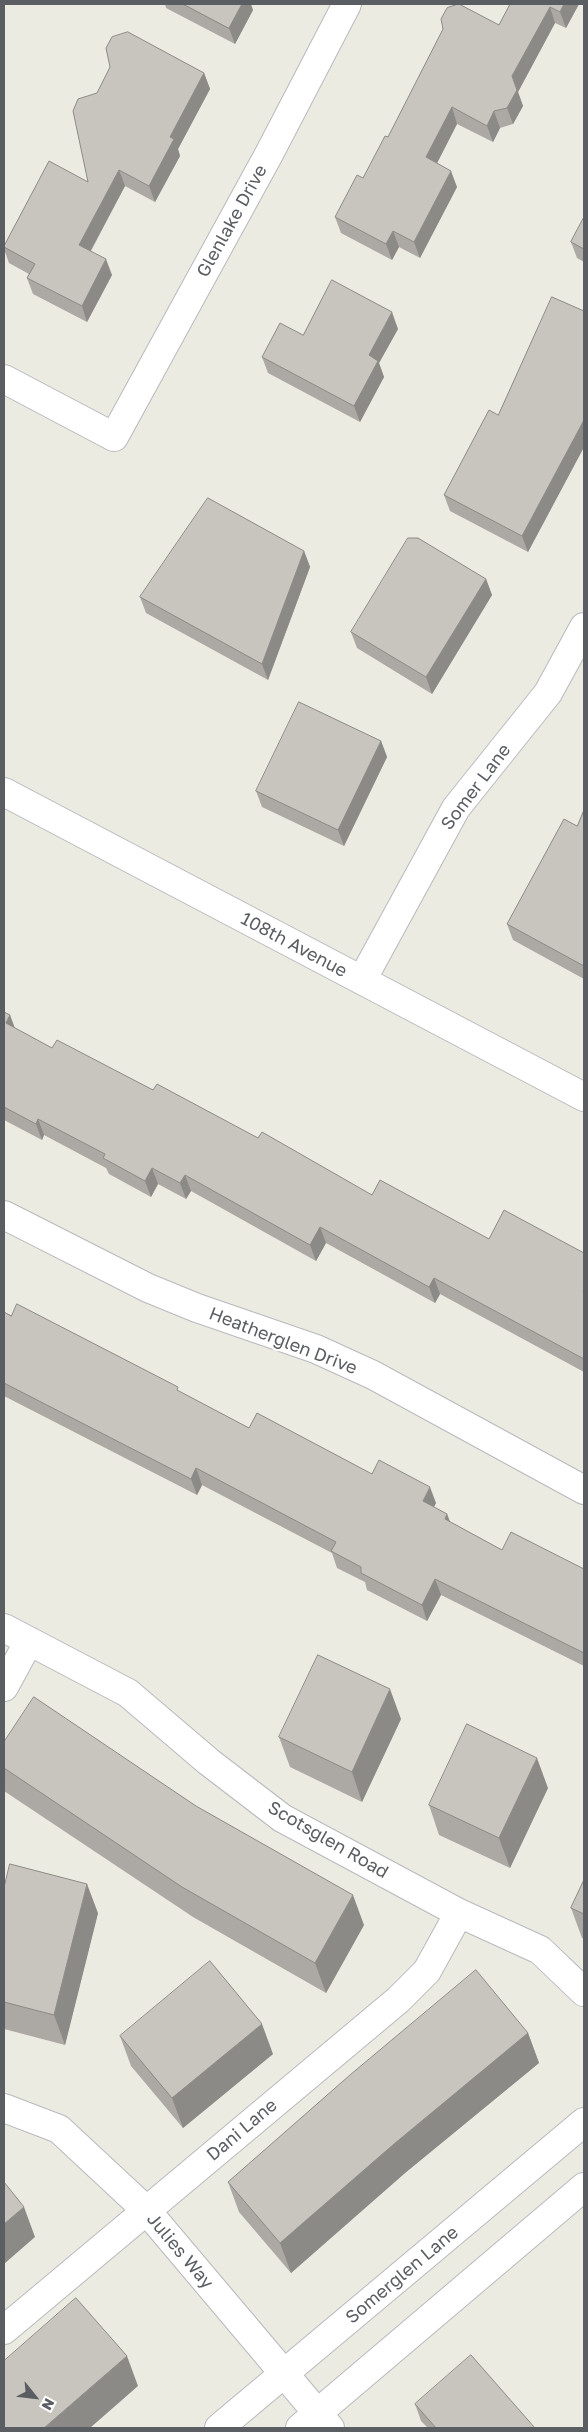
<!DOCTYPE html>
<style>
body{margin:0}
#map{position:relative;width:588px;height:2432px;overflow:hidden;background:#ecebe1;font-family:"Golos Text",sans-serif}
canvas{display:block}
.frame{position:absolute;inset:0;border:5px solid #5a5d62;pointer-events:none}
.north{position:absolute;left:10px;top:2372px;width:50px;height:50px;-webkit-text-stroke:4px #fff;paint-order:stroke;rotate:119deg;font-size:14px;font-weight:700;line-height:20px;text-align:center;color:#5a5d62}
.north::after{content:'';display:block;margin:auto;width:18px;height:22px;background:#5a5d62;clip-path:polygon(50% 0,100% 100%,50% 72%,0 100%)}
</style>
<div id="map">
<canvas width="588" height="2432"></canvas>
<div class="frame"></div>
<div class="north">N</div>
</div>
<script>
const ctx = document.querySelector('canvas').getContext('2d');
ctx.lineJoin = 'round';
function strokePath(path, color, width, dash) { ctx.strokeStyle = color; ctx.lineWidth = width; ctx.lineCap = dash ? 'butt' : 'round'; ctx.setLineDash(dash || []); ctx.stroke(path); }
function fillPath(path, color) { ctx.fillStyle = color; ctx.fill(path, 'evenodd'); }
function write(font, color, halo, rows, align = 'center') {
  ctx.font = font + ' "Golos Text",sans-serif'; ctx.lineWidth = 4.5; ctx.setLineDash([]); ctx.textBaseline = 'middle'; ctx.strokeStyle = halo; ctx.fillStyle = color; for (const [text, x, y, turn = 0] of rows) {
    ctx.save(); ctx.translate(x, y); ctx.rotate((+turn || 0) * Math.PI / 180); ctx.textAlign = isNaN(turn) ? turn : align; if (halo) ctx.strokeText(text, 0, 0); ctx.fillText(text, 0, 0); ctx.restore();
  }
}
const minor = new Path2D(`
 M 4,379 L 114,437 L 269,154 L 347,4
 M 362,980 L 456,808 L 548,693 L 584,627
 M 4,1215 L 148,1288 L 197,1308 L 316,1349 L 373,1375 L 584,1490
 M 4,1628 L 128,1693 L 209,1762 L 282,1818 L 459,1913 L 540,1950 L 584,1992
 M 4,1687 L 29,1641
 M 4,2108 L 59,2129 L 146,2210 L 330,2428
 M 4,2330 L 398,2000 L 427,1971 L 459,1913
 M 219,2428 L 584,2122
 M 300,2428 L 584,2187`);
const tertiary = new Path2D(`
 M 4,792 L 584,1097`);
strokePath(minor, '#b7b9be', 30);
strokePath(tertiary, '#b7b9be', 30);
strokePath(minor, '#fff', 28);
strokePath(tertiary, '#fff', 28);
fillPath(new Path2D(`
 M 165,4 L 242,4 L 253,10 L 235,44 L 166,8 Z
 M 510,4 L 579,4 L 566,28 L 555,23 L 518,92 L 523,106 L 513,124 L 500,128 L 493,142 L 457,124 L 437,163 L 457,187 L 420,258 L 399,247 L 392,260 L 341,233 L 335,217 L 363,178 L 388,137 L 499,25 Z
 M 204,73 L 210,89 L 178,149 L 180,156 L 155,202 L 125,186 L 91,251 L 112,275 L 87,322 L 33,294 L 27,278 L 29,274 L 9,263 L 4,249 L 4,246 L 88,182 Z
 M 584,217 L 584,262 L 577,258 L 571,242 Z
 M 584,311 L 584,447 L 528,552 L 450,511 L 444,495 L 498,415 Z
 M 398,329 L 379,363 L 384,377 L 360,422 L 268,373 L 262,357 L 303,335 Z
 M 304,551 L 310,567 L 268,680 L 146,613 L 140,597 Z
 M 486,579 L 492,595 L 432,694 L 357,648 L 351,632 Z
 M 381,741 L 387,757 L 344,846 L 262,807 L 256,791 Z
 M 584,810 L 584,979 L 513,940 L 507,924 L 577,826 Z
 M 4,1012 L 10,1015 L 14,1028 L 52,1048 L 153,1090 L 258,1138 L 372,1195 L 489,1239 L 584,1253 L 584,1372 L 440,1294 L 435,1303 L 326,1243 L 316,1261 L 191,1191 L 186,1199 L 158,1184 L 151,1197 L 109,1174 L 106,1168 L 44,1135 L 42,1140 L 4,1120 Z
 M 4,1312 L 180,1392 L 249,1428 L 372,1474 L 436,1503 L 434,1507 L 447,1514 L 450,1522 L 502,1550 L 584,1569 L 584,1666 L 441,1595 L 427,1621 L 367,1590 L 365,1582 L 337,1568 L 332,1553 L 202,1485 L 197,1495 L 4,1396 Z
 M 401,1719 L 362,1802 L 290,1767 L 279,1737 Z
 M 4,1742 L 364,1925 L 326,1993 L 193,1917 L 4,1791 Z
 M 548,1788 L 510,1868 L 439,1835 L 429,1805 Z
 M 584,1880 L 584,1939 L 582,1938 L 571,1908 Z
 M 4,1888 L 98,1913 L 65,2045 L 4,2029 Z
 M 528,2033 L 539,2063 L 405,2173 L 291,2273 L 239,2212 L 228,2182 Z
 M 120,2036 L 273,2054 L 183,2128 L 131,2066 Z
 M 415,2404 L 535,2428 L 428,2428 L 421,2421 Z`), '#aca9a4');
fillPath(new Path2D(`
 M 242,4 L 251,4 L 253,10 L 235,44 L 229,28 Z
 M 564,4 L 579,4 L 566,28 L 560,12 Z
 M 550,7 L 555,23 L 518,92 L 523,106 L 513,124 L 507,108 L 512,76 Z
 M 204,73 L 210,89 L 178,149 L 180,156 L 155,202 L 149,186 L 170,137 Z
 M 452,107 L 457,124 L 432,173 L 426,157 Z
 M 494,111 L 500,128 L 493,142 L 487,126 Z
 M 119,170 L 125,186 L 85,261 L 79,245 Z
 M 451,171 L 457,187 L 420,258 L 414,242 Z
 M 393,231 L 399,247 L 392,260 L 386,244 Z
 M 106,259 L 112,275 L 87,322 L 82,306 Z
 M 392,312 L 398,329 L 379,363 L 384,377 L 360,422 L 354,406 L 369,355 Z
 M 584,420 L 584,447 L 528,552 L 522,536 Z
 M 304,551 L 310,567 L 268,680 L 262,664 Z
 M 486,579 L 492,595 L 432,694 L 426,677 Z
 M 381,741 L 387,757 L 344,846 L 338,830 Z
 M 10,1015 L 16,1031 L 6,1023 Z
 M 38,1119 L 44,1135 L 42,1140 L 36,1124 Z
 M 152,1168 L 158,1184 L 151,1197 L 145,1181 Z
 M 185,1175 L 191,1191 L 186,1199 L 180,1183 Z
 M 320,1227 L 326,1243 L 316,1261 L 310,1245 Z
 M 434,1278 L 440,1294 L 435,1303 L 429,1287 Z
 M 196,1468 L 202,1485 L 197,1495 L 191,1479 Z
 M 430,1487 L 436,1503 L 428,1517 L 423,1501 Z
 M 447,1514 L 453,1530 L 445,1519 Z
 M 435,1579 L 441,1595 L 427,1621 L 422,1605 Z
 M 390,1689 L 401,1719 L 362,1802 L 352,1772 Z
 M 537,1758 L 548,1788 L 510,1868 L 499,1838 Z
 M 87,1884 L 98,1913 L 65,2045 L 54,2015 Z
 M 353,1895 L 364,1925 L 326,1993 L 315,1963 Z
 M 262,2024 L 273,2054 L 183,2128 L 172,2098 Z
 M 528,2033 L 539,2063 L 405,2173 L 291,2273 L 280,2243 L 394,2144 Z
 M 24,2207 L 35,2237 L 4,2264 L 4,2224 Z
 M 127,2356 L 138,2386 L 90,2428 L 44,2428 Z`), '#8c8a86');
const building = new Path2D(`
 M 183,4 L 242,4 L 229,28 Z
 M 459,4 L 499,25 L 510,4 L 564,4 L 560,12 L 550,7 L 512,76 L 517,90 L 507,108 L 494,111 L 487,126 L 452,107 L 426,157 L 451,171 L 414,242 L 393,231 L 386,244 L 335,217 L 357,175 L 363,178 L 385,136 L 388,137 L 443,29 L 441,19 L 447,8 Z
 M 128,32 L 204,73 L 170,137 L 174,139 L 149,186 L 119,170 L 79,245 L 106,259 L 82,306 L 27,278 L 35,264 L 4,247 L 4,246 L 49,161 L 88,182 L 73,111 L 78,99 L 97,93 L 110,67 L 106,48 L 112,37 Z
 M 584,217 L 584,249 L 571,242 Z
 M 332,280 L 392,312 L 369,355 L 378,361 L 354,406 L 262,357 L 280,323 L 303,335 Z
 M 552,297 L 584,311 L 584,420 L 522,536 L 444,495 L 489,410 L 498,415 Z
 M 208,498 L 304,551 L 262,664 L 140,597 Z
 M 408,538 L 418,538 L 486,579 L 426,677 L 351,632 Z
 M 299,702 L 381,741 L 338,830 L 256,791 Z
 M 584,810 L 584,966 L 507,924 L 564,819 L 577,826 Z
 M 4,1012 L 10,1015 L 6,1023 L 52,1048 L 57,1040 L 153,1090 L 157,1084 L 258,1138 L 262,1132 L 372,1195 L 380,1180 L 489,1239 L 504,1210 L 584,1253 L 584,1290 L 583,1292 L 584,1292 L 584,1359 L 434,1278 L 429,1287 L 320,1227 L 310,1245 L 185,1175 L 180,1183 L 152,1168 L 145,1181 L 103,1158 L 105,1154 L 38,1119 L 36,1124 L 4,1107 Z
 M 17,1304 L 178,1387 L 177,1390 L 249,1428 L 257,1413 L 372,1474 L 379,1460 L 430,1487 L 423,1501 L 447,1514 L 445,1519 L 502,1550 L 511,1532 L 584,1569 L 584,1653 L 435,1579 L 422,1605 L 361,1573 L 361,1567 L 331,1551 L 336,1542 L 196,1468 L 191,1479 L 4,1383 L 4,1312 L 11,1316 Z
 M 318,1655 L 390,1689 L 352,1772 L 279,1737 Z
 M 34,1697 L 196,1806 L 353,1895 L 315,1963 L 182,1887 L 4,1768 L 4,1742 Z
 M 467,1724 L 537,1758 L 499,1838 L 429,1805 Z
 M 10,1864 L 87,1884 L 54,2015 L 4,2002 L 4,1888 Z
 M 584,1880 L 584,1914 L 571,1908 Z
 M 210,1961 L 262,2024 L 172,2098 L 120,2036 Z
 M 476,1970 L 528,2033 L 394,2144 L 280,2243 L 228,2182 L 350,2075 Z
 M 4,2182 L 24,2207 L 4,2224 Z
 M 76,2298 L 127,2356 L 44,2428 L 4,2428 L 4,2361 Z
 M 471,2355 L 535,2428 L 436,2428 L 415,2404 Z`);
fillPath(building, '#c8c5bf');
strokePath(building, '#8c8a86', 1);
write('18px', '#5a5d62', '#fff', [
 ["Glenlake Drive",232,221,-61],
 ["Somer Lane",476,787,-53],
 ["108th Avenue",294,945,28],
 ["Heatherglen Drive",283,1341,21],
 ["Scotsglen Road",328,1840,30],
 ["Dani Lane",242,2130,-40],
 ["Julies Way",180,2251,50],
 ["Somerglen Lane",402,2275,-40]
]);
</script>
